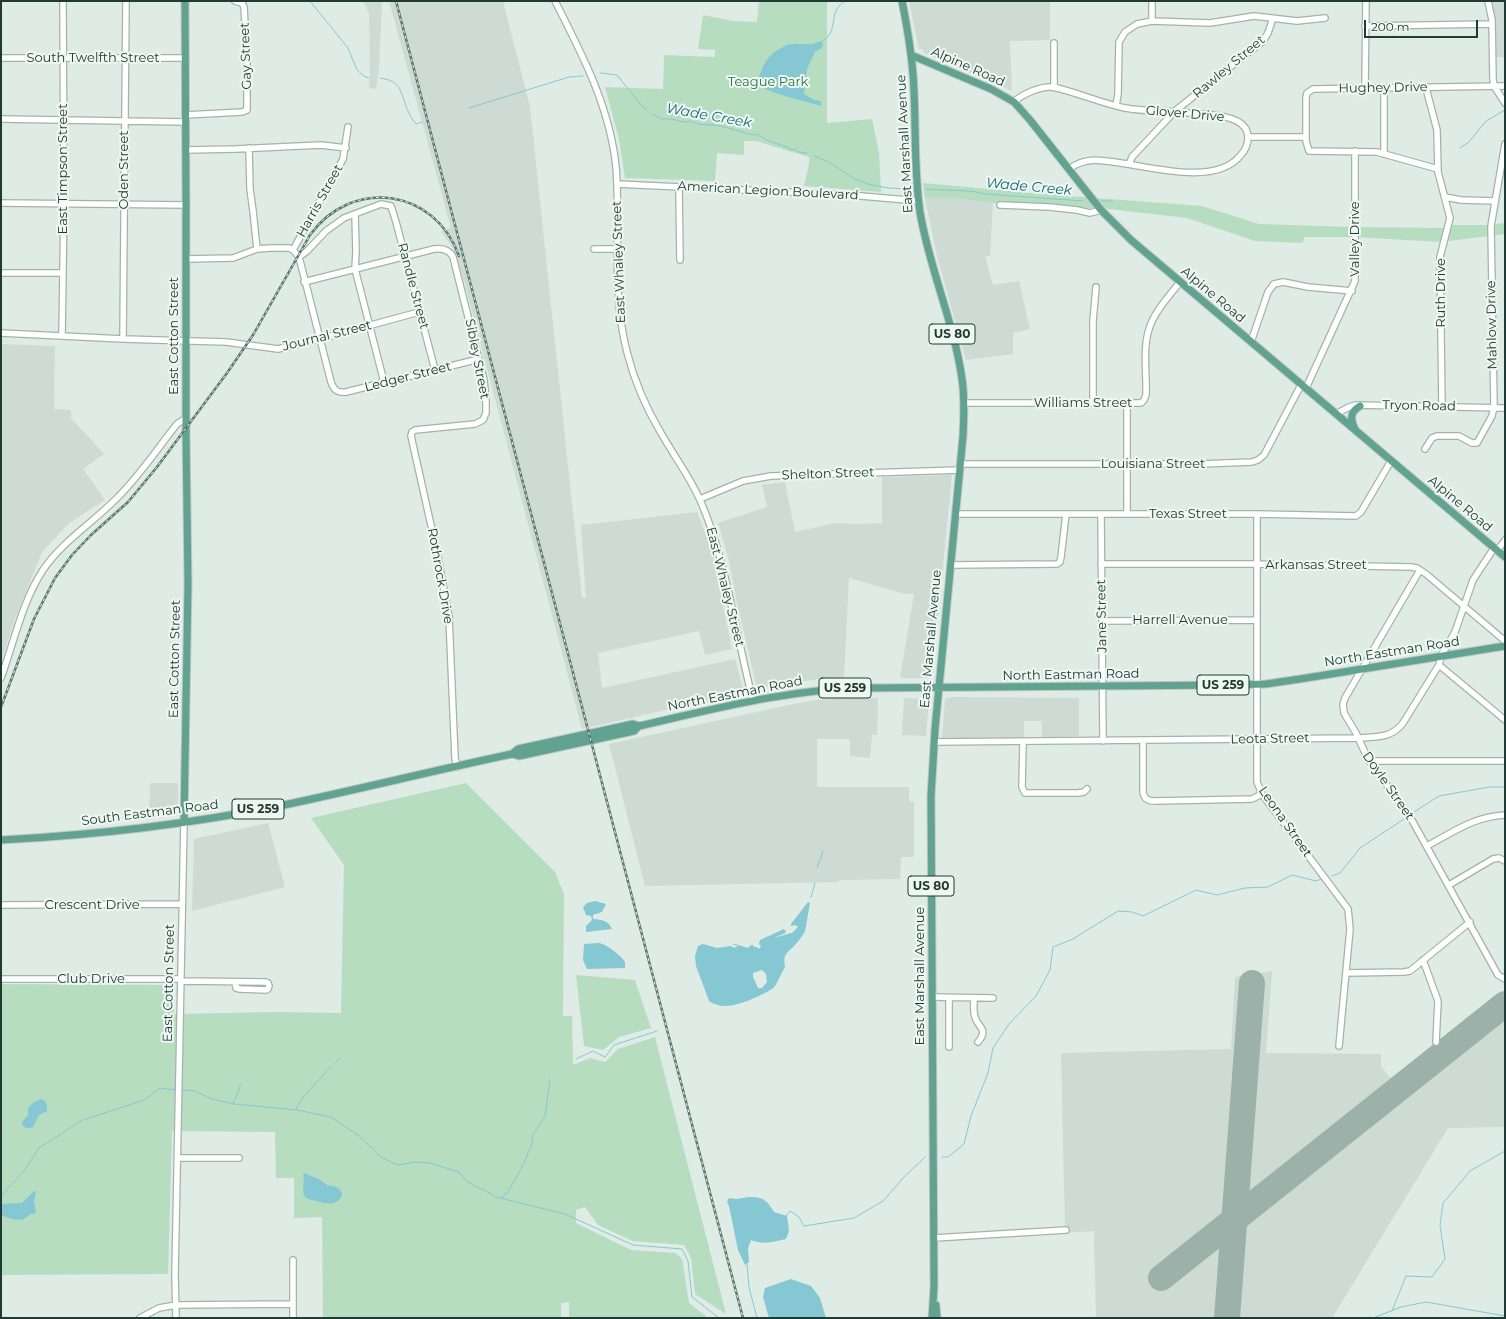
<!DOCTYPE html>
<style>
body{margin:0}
#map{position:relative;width:1506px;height:1319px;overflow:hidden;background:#dfebe5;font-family:Montserrat,sans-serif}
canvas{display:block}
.frame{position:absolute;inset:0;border:2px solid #203b33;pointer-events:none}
.scale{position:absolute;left:1364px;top:20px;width:114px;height:18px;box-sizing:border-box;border:2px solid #203b33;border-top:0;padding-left:5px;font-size:12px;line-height:14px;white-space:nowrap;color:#203b33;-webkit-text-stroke:3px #eff7f3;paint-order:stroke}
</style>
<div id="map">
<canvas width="1506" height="1319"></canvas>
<div class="frame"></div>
<div class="scale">200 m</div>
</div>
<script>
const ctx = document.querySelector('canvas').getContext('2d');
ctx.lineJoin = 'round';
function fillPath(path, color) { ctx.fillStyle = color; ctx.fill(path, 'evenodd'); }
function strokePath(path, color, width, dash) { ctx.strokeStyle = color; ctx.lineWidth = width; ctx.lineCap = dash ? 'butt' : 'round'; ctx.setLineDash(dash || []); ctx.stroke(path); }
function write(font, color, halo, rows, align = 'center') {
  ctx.font = font + ' Montserrat,sans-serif'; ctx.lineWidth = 4; ctx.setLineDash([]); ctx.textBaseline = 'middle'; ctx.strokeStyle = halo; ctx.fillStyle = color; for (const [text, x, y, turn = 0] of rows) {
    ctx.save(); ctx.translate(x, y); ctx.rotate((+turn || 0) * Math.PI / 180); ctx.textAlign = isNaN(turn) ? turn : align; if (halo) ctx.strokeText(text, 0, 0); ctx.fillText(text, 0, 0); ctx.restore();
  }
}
fillPath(new Path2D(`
 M 363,1 L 382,1 L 379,69 L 376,89 L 369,88 L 370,74 L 369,13 Z
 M 389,1 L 503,1 L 530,107 L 582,598 L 586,598 L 581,525 L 697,512 L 708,541 L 714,562 L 732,649 L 705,655 L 699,631 L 598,653 L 602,688 L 735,659 L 743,689 L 740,693 L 582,729 L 464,281 L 454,250 L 441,231 L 451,228 Z
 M 909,1 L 1050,1 L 1050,40 L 1010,41 L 1012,91 L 924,53 L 923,49 L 919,49 Z
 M 1492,1 L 1505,1 L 1505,57 L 1496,57 L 1494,12 Z
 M 925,198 L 954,198 L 993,203 L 990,256 L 985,256 L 993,285 L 1019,281 L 1030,329 L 1013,333 L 1013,354 L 966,360 L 937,256 Z
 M 1,344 L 55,346 L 54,409 L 71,410 L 71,418 L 104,454 L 83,469 L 105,500 L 68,524 L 42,552 L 14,621 L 1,662 Z
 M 952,475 L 932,676 L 930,678 L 900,678 L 914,594 L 905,594 L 849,578 L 844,677 L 818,679 L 757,688 L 737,603 L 729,561 L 718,523 L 767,507 L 762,485 L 785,482 L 795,532 L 836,523 L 855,524 L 882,523 L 882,477 Z
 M 950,697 L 1079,698 L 1079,736 L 1042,738 L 1042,721 L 1024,721 L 1024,738 L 942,739 L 945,699 Z
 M 851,698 L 878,698 L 877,735 L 872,735 L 870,758 L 850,756 L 850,739 L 817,739 L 817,787 L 909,787 L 909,801 L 914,802 L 914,857 L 901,857 L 900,879 L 839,880 L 839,882 L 645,886 L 609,744 L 794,704 L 816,700 Z
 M 904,698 L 929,699 L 926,736 L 902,735 Z
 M 150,783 L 178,783 L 178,812 L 149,817 Z
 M 268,823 L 285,887 L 192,911 L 194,839 Z
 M 1272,971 L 1266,1053 L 1381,1054 L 1381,1066 L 1390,1078 L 1444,1039 L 1443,1037 L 1505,990 L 1505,1127 L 1448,1128 L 1332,1318 L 1096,1318 L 1094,1231 L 947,1241 L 946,1234 L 1065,1228 L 1061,1053 L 1231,1049 L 1235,977 Z`), '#cddbd4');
fillPath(new Path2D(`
 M 759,1 L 827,1 L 827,123 L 872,119 L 879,152 L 881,192 L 804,186 L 809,164 L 809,157 L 756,141 L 744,141 L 744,155 L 717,153 L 715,181 L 625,178 L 619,139 L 605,87 L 663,89 L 664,55 L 715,57 L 715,50 L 698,49 L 703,15 L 733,21 L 757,22 Z
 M 923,183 L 1043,194 L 1202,206 L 1259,224 L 1353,227 L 1445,228 L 1452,225 L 1488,225 L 1505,223 L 1505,234 L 1441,242 L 1353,237 L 1304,237 L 1303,243 L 1255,241 L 1187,218 L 1109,209 L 993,203 L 954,198 L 925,198 Z
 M 466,783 L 555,872 L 564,894 L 563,1016 L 572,1016 L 573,1065 L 590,1058 L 605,1062 L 618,1049 L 655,1037 L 726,1314 L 695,1294 L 691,1258 L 684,1245 L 633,1241 L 598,1225 L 585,1207 L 576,1210 L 576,1223 L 631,1250 L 675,1253 L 682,1259 L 689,1303 L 708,1318 L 569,1318 L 569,1302 L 561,1303 L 561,1318 L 323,1318 L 322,1217 L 294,1218 L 294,1178 L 276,1178 L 275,1132 L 172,1131 L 168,1274 L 1,1275 L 1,984 L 173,985 L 174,1014 L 276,1012 L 341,1013 L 344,865 L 311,818 Z
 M 576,975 L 635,980 L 651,1028 L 619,1037 L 603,1050 L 584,1046 Z`), '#b7ddc1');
fillPath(new Path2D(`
 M 818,42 L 821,42 L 823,44 L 822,48 L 815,52 L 807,69 L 804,94 L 814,100 L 821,101 L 821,106 C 810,102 761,92 758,83 C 757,79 761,72 762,69 C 767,57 774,51 785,46 C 796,41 808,47 818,42 Z
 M 595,901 L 606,904 L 602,912 L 593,915 L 593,919 C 602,920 608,920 612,929 L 586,932 L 586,926 L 592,920 L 591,916 L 586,915 L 583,907 L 587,903 Z
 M 808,902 L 810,903 C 809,907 806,929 805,931 C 803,935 798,942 794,946 C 786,954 783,954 785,967 C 781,973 779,980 775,986 C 771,991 764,993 759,996 C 745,1002 724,1012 709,1001 L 696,966 L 695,956 L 698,946 L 703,944 L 717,948 L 731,946 L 734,948 L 738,946 L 732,944 L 735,944 L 748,948 L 751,945 L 753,945 L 754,947 L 757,947 L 759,949 L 761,946 L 759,944 L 760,940 L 784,929 L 786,932 L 785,933 L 774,938 L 791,933 L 791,934 L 798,927 L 795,925 L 791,926 L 791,924 ZM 762,970 L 766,974 L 767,982 L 762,988 L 758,988 L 753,977 L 753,973 Z
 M 599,943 C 608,945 620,955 625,962 L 625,968 L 587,969 L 583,960 L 584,944 Z
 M 41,1099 L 44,1100 L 47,1105 L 47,1111 L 39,1115 L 33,1127 C 29,1129 25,1128 22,1125 L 22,1122 L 28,1115 L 28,1108 L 33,1103 Z
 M 304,1173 L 319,1179 L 327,1185 L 337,1187 L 341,1191 L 342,1195 C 336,1210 320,1201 308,1199 C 299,1194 306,1184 303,1176 Z
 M 34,1191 L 36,1191 L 34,1201 L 36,1213 L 30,1214 C 22,1224 11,1219 1,1215 L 1,1204 L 22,1203 Z
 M 749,1197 C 763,1197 767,1200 774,1212 L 787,1216 L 789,1231 L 786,1239 C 773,1242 763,1245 751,1240 L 748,1248 L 749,1262 L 745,1265 L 738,1250 L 729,1206 L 727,1202 L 729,1198 L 736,1199 Z
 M 791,1279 L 811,1286 L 820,1298 L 826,1318 L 769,1318 L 763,1297 L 765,1288 Z`), '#85c7d2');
strokePath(new Path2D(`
 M 310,1 L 348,48 L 357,70 L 364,76 L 369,78
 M 821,42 C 824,40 827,38 829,35 C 837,24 829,11 845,1
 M 601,73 L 617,75 L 642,106 L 647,110
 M 380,78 C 404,81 400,95 409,113 C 410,117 413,120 416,124 L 422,122
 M 732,83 L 743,80 L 754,79
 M 469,108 L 569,77 L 583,76
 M 652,114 L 662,119 L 671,119 L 685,122 L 690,121 L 698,124 L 721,126 L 753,135 L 756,134 L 769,141 L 787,147 L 791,150 L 795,149 L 799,152 L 807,153
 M 713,125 L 719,111
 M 1460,148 L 1469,142 L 1486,121 L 1505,110
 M 814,156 L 829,162 L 853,178 L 868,184 L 888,188 L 909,189
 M 926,189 C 946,191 966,189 986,194 L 1083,201
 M 1101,201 L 1113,201
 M 1414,812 L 1439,796 L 1489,787 L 1505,787
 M 817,868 L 823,851
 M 1332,876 L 1340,873 L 1360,848 L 1404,819
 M 811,897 L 815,883
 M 576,1059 L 593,1051 L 605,1057 L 614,1045 L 657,1031
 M 335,1063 L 340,1058
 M 181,1090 L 195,1091 L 212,1099 L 234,1104 L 297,1110 L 331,1117 L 359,1136 L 381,1157 L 393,1163 L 399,1165 L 415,1162 L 430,1163 L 459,1172 C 468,1187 484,1188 496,1197 L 565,1214 L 633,1245 L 682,1249 L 688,1261 L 692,1297 L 719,1318
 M 233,1104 L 241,1084
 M 296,1109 L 303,1097 L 331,1067
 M 942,1157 L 948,1157 L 964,1144 L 971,1116 L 988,1073 L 993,1048 L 1009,1024 L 1036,996 L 1050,970 L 1053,947 L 1073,939 L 1118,911 L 1132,912 L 1143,916 L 1196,890 L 1217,895 L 1245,888 L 1268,887 L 1292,875 L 1316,881 L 1321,879
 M 1,1196 L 24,1171 L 39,1148 L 70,1128 L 83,1120 L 144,1100 L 160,1088 L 176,1090
 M 501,1198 L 508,1192 L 523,1165 L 532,1144 L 533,1134 L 545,1116 L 550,1079
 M 786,1216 L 790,1211 L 799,1217 L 804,1226 L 854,1218 L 883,1201 L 904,1177 L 925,1157
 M 747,1264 L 749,1287 L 757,1318
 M 1392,1311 L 1406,1276 L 1432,1277 L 1445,1259 L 1440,1225 L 1443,1203 L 1470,1171 L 1505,1151
 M 1373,1318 L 1401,1307 L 1426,1302 L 1505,1316`), '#85c7d2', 1);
strokePath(new Path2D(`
 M 1161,1278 L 1505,1004
 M 1227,1318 L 1252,983`), '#9cb1aa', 26);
const minor = new Path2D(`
 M 555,1 C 582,54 610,107 616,167 C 621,228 611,291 627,352 C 634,380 646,408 661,433 C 674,456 690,477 700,500 C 715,534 723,568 731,603 C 738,636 745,669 753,701
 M 1488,1 L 1492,20 L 1493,79 L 1494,86 L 1505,103
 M 1152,21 L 1152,1
 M 1365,26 L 1492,24
 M 1054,43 L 1054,87
 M 1,58 L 186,58
 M 1365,88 L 1366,1
 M 1384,88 L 1384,154
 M 1426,88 L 1437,130 L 1438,172 L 1450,218 L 1440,257 L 1442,407
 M 1014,102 C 1022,94 1041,86 1052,87 C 1077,92 1100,103 1125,108 C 1146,112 1168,110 1189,113 C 1206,115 1247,113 1248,137 C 1248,144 1245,151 1240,156 C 1217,184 1158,169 1127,164 C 1107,161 1087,155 1069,169
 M 1116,106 L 1118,94 L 1119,42 L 1125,32 L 1137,24 L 1152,21 L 1210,23 L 1254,16 L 1297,21 L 1325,18
 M 186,115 L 242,112 L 247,110 L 247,63 L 244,7 L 242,3 L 235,1
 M 1,119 L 186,122
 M 1248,137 L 1306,137
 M 249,148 L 250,189 L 253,211 L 257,249
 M 186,150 L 236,149 L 321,145 L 346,148
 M 1129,164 L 1132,157 L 1175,111 L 1263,41 L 1268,33 L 1273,18
 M 1438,169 L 1377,152 L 1309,151 L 1306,141 L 1306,98 L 1307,93 L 1313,89 L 1505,86
 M 617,184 L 850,195 L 918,201
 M 679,187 L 680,260
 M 1445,197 L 1461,200 L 1495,201
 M 1,203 L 186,205
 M 1000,205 L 1049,207 L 1077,210 L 1090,213 L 1101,210
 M 355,214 L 356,251 L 355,269 L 384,382
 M 594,249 L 617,249
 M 293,250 L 343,159 L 348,127
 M 299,257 L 307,251 L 326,231 L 344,218 L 381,204 L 391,206 L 396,222 L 435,370
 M 186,259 L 233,258 L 257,249 L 271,248 L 289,248 L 293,250 L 299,257 L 331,382 C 334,390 337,393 346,392 L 479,359
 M 1,273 L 63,273
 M 304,282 L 434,249 C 442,248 449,249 453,257 L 484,380 L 486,402 L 486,413 L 483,420 L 475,424 L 415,430 L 412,432 L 411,436 L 437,552 L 449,617 L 455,758 L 457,767
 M 1,333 L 123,339 L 226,342 L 278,349 L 320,339 L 419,312
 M 62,336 L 64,204 L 63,1
 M 123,339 L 126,1
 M 1251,342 L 1268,292 L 1274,284 L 1283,282 L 1308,287 L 1352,291
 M 1306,388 L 1355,281 L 1355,151
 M 1093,402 L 1093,321 L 1096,287
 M 964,403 L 1141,403 L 1144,400 L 1146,395 C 1147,372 1142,348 1150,326 C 1156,310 1169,296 1180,282
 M 1336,414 L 1349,407 L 1356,405 L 1505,408
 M 1425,449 L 1432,438 L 1437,436 L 1459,436 L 1472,443 L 1477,443 L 1492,416 L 1494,407 L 1491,226 L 1505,144
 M 960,464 L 1201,464 L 1252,462 L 1258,460 L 1264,455 L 1301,385
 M 700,499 L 743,481 L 771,476 L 960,470
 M 955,514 L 1257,514 L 1356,516 L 1361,512 L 1391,461
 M 1101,514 L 1103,741
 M 1127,514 L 1127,403
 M 1257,514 L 1257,782 L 1262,794 L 1348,909 L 1350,929 L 1339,1046
 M 1497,551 L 1505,540
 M 1101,564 L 1257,564 L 1411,567 L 1417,568 L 1426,574 L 1505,641
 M 950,565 L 1057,564 L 1060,562 L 1061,557 L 1066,514
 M 1420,570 L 1345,698 L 1343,704 L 1344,713 L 1356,733 L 1367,757 L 1413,822 L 1498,975 L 1505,979
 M 1102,621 L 1257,620
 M 1439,665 L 1505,720
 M 1,678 C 14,642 22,602 43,570 C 63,541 91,524 115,500 C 139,477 157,449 177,424 L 186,418
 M 1143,741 L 1143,792 C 1144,799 1148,801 1155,801 L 1252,799 L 1262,794
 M 934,742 L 1358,738 C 1376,737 1392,738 1403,723 L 1439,665 L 1441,656 L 1455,632 L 1473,580 L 1494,548
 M 1023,742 L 1022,787 L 1025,793 L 1078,793 L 1084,792 L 1087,789
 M 1369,761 L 1505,761
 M 1427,846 C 1455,831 1473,817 1505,815
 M 1449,885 L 1493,859 L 1499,858 L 1505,861
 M 1,905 L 182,904
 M 1423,960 L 1438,1001 L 1436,1042
 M 1346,973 L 1404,972 L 1410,971 L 1470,922
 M 1,979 L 181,979
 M 181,981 L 266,982 L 268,983 L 269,986 L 268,989 L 266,990 L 240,989 L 236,988 L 235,982
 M 932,997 L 993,998
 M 949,998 L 949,1047
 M 974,998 C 974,1004 973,1012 975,1017 C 978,1028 989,1029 978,1042
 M 178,1158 L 239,1158
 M 934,1238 L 1066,1230
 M 293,1260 L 293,1318
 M 140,1318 L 159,1308 L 176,1305 L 293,1304
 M 176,1318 L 175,1274 L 184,822`);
const major = new Path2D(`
 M 902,1 C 908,31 913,60 914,91 C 916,131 914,172 920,212 C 929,268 954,322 962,379 C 965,398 964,417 963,436 L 935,729 L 931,796 L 934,1287 L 932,1318
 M 911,55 L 991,89 L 1014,102 L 1030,120 L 1101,210 L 1131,240 L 1505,557
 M 1355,429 C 1350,419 1350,412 1360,406
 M 512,754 L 518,749 L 633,724 L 639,726
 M 184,822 L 188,584 L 186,433 L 186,205 L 185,1
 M 1,840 C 96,835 191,824 284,805 C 360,789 436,770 512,754 L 519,756 L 634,731 L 639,726 C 714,709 788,689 866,688 L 1228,685 L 1266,684 L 1300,679 L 1505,646
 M 936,1305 L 937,1318`);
strokePath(minor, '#a2b3ac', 8);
strokePath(major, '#c1c8c6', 9);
strokePath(minor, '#fff', 5.5);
strokePath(major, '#62a291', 7);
const rail = new Path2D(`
 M 396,1 L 743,1318
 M 1,707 L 34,619 L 55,578 L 72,555 L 91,535 L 128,502 L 157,467 L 227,373 L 253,335 L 310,235 C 352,177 435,188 459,256`);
strokePath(rail, '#5a776f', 2.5);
strokePath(rail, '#eff7f3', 1, [3]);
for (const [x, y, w] of [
 [952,334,46],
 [1223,685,52],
 [845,688,52],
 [258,809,52],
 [931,886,46]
]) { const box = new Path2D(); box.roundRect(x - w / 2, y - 10, w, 20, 3); ctx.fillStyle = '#eff7f3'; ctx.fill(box); strokePath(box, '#203b33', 1); }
write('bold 12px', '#203b33', null, [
 ["US 80",952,334],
 ["US 259",1223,685],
 ["US 259",845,688],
 ["US 259",258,809],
 ["US 80",931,886]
]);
write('13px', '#203b33', '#eff7f3', [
 ["Gay Street",246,56,-92],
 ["South Twelfth Street",93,58],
 ["Alpine Road",968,67,24],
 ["Rawley Street",1229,67,-40],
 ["Hughey Drive",1383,88,-1],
 ["Glover Drive",1185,114,5],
 ["East Marshall Avenue",905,144,-93],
 ["East Timpson Street",63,169,-90],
 ["Oden Street",124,170,-90],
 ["American Legion Boulevard",768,191,3],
 ["Harris Street",320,201,-61],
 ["Valley Drive",1355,239,-90],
 ["East Whaley Street",619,262,-92],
 ["Randle Street",413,286,75],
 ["Ruth Drive",1441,293,-90],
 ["Alpine Road",1213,295,40],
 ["Mahlow Drive",1492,325,-91],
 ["East Cotton Street",174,336,-90],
 ["Journal Street",327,336,-14],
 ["Sibley Street",477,359,79],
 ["Ledger Street",408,377,-14],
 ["Williams Street",1083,403],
 ["Tryon Road",1419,406,1],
 ["Louisiana Street",1153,464],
 ["Shelton Street",828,474,-2],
 ["Alpine Road",1460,504,40],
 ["Texas Street",1188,514],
 ["Arkansas Street",1316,565],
 ["Rothrock Drive",440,576,80],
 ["East Whaley Street",725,587,76],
 ["Jane Street",1102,616,-91],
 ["Harrell Avenue",1180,620],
 ["East Marshall Avenue",931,639,-85],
 ["North Eastman Road",1392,652,-9],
 ["East Cotton Street",175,659,-89],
 ["North Eastman Road",1071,675,-1],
 ["North Eastman Road",735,694,-11],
 ["Leota Street",1270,739,-1],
 ["Doyle Street",1388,786,55],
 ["South Eastman Road",150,813,-7],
 ["Leona Street",1285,822,55],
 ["Crescent Drive",92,905],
 ["East Marshall Avenue",920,976,-90],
 ["Club Drive",91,979],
 ["East Cotton Street",169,983,-89]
]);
write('13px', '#297345', '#eff7f3', [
 ["Teague Park",768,82]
]);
write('italic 14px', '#196978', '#eff7f3', [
 ["Wade Creek",709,116,10],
 ["Wade Creek",1029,187,5]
]);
</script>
